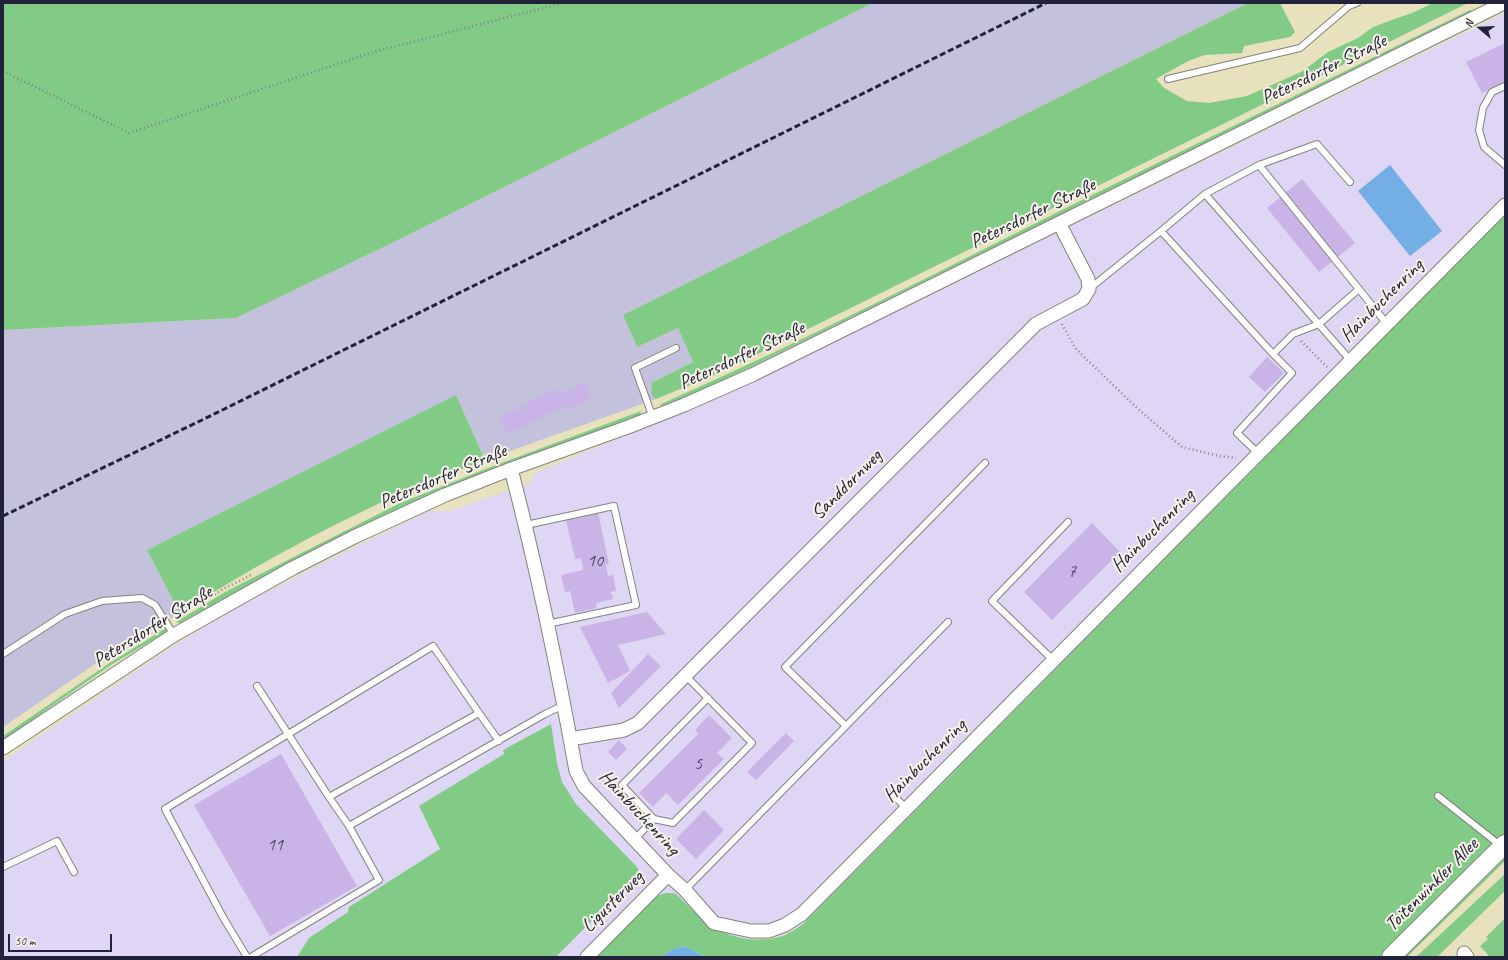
<!DOCTYPE html>
<meta charset="utf-8">
<style>
body{margin:0}
#map{position:relative;width:1508px;height:960px;overflow:hidden;background:#e7e1be;font-family:Caveat,sans-serif}
canvas{display:block}
.frame{position:absolute;inset:0;border:4px solid #22223b;pointer-events:none}
.north{position:absolute;left:1460px;top:8px;width:40px;height:40px;-webkit-text-stroke:3px #f7f3e8;paint-order:stroke;rotate:289deg;font-size:11px;font-weight:700;line-height:16px;text-align:center;color:#22223b}
.north::after{content:'';display:block;margin:auto;width:14px;height:18px;background:#22223b;clip-path:polygon(50% 0,100% 100%,50% 72%,0 100%)}
.scale{position:absolute;left:8px;top:934px;width:104px;height:18px;box-sizing:border-box;border:2px solid #22223b;border-top:0;padding-left:5px;font-size:12px;line-height:14px;white-space:nowrap;color:#22223b;-webkit-text-stroke:3px #f7f3e8;paint-order:stroke}
</style>
<div id="map">
<canvas width="1508" height="960"></canvas>
<div class="frame"></div>
<div class="north">N</div>
<div class="scale">50 m</div>
</div>
<script>
const ctx = document.querySelector('canvas').getContext('2d');
ctx.lineJoin = 'round';
function fillPath(path, color) { ctx.fillStyle = color; ctx.fill(path, 'evenodd'); }
function strokePath(path, color, width, dash) { ctx.strokeStyle = color; ctx.lineWidth = width; ctx.lineCap = dash ? 'butt' : 'round'; ctx.setLineDash(dash || []); ctx.stroke(path); }
function write(font, color, halo, rows, align = 'center') {
  ctx.font = font + ' Caveat,sans-serif'; ctx.lineWidth = 4; ctx.setLineDash([]); ctx.textBaseline = 'middle'; ctx.strokeStyle = halo; ctx.fillStyle = color; for (const [text, x, y, turn = 0] of rows) {
    ctx.save(); ctx.translate(x, y); ctx.rotate((+turn || 0) * Math.PI / 180); ctx.textAlign = isNaN(turn) ? turn : align; if (halo) ctx.strokeText(text, 0, 0); ctx.fillText(text, 0, 0); ctx.restore();
  }
}
fillPath(new Path2D(`
 M 1505,13 L 1505,215 L 803,924 L 784,935 L 765,939 L 747,939 L 730,935 L 655,898 L 596,957 L 3,957 L 3,761 L 178,643 L 240,606 L 359,545 L 430,511 L 450,511 L 530,483 L 535,473 L 739,389 Z`), '#dfd5f5');
fillPath(new Path2D(`
 M 873,3 L 1248,3 L 623,315 L 637,347 L 678,328 L 693,362 L 651,383 L 652,395 L 656,399 L 485,460 L 456,395 L 147,550 L 180,613 L 108,655 L 3,727 L 3,330 L 236,318 L 392,243 Z`), '#c3c1db');
fillPath(new Path2D(`
 M 3,3 L 873,3 L 392,243 L 236,318 L 3,330 Z
 M 1248,3 L 1283,3 L 1281,5 L 1295,32 L 1290,37 L 1244,46 L 1242,53 L 1205,55 L 1188,61 L 1156,79 L 1164,88 L 1187,101 L 1209,103 L 1247,96 L 1303,71 L 1328,52 L 1358,38 L 1373,27 L 1389,21 L 1412,13 L 1433,3 L 1468,3 L 719,373 L 656,399 L 652,396 L 651,383 L 693,362 L 678,328 L 637,347 L 623,315 Z
 M 1470,10 L 1472,12 L 722,381 L 666,406 L 659,405 C 806,340 948,267 1092,195 C 1218,133 1344,72 1470,10 Z
 M 1505,215 L 1505,833 L 1380,957 L 705,957 L 685,946 L 673,949 L 661,957 L 596,957 L 655,898 C 662,893 667,892 676,894 C 687,904 700,919 713,927 C 733,939 762,944 785,935 C 791,932 797,928 803,924 Z
 M 456,395 L 485,460 C 455,472 425,483 395,496 C 321,530 249,569 180,613 L 147,550 Z
 M 641,411 L 639,416 L 464,480 L 405,506 L 305,555 L 180,623 L 176,622 L 225,592 L 398,504 L 488,468 Z
 M 166,628 L 166,632 L 111,665 L 3,740 L 3,736 L 111,662 Z
 M 551,724 L 557,763 L 562,782 L 576,804 L 638,868 L 639,873 L 556,957 L 297,957 L 309,938 L 348,912 L 349,907 L 440,849 L 419,806 L 504,754 L 503,750 Z
 M 1505,853 L 1505,861 L 1407,957 L 1400,957 Z
 M 1505,874 L 1505,891 L 1437,957 L 1416,957 Z
 M 1505,918 L 1505,957 L 1490,957 L 1480,946 L 1488,939 L 1486,937 Z`), '#82cb87');
fillPath(new Path2D(`
 M 1390,165 L 1442,231 L 1410,256 L 1358,191 Z
 M 685,946 L 705,957 L 661,957 L 673,949 Z`), '#73aee4');
fillPath(new Path2D(`
 M 1505,43 L 1505,82 L 1482,93 L 1466,62 Z
 M 1302,179 L 1355,243 L 1319,272 L 1267,208 Z
 M 1267,357 L 1284,373 L 1265,392 L 1249,377 Z
 M 585,382 L 592,398 L 567,410 L 564,406 L 508,434 L 499,418 L 556,389 L 559,395 Z
 M 598,513 L 609,564 L 606,565 L 608,576 L 613,575 L 616,591 L 611,592 L 613,599 L 596,603 L 597,608 L 575,613 L 570,591 L 565,592 L 561,575 L 583,570 L 581,558 L 575,559 L 566,520 Z
 M 1092,523 L 1120,552 L 1052,620 L 1024,592 Z
 M 647,612 L 666,634 L 618,645 L 630,671 L 608,683 L 580,627 Z
 M 648,654 L 661,666 L 619,708 L 611,693 Z
 M 709,715 L 732,738 L 717,753 L 724,759 L 678,805 L 666,793 L 653,807 L 639,793 L 698,734 L 695,730 Z
 M 786,733 L 794,741 L 756,780 L 747,772 Z
 M 619,740 L 627,749 L 616,760 L 608,752 Z
 M 281,754 L 357,886 L 270,936 L 194,805 Z
 M 704,810 L 724,830 L 696,859 L 676,839 Z`), '#cab3e7');
const lane = new Path2D(`
 M 1168,79 L 1300,48 L 1349,6 L 1357,3
 M 1505,86 L 1492,92 L 1483,108 L 1479,130 L 1484,147 L 1505,165
 M 1259,165 L 1387,324
 M 1350,182 L 1317,144 L 1259,165 L 1205,194 L 1351,361
 M 1205,194 L 1161,231 L 1273,354
 M 1089,289 L 1161,231
 M 653,418 L 635,368 L 676,348
 M 1259,454 L 1237,433 L 1292,373 L 1273,354 L 1293,334 L 1319,324 L 1359,289
 M 526,525 L 614,506 L 636,605 L 547,624
 M 3,654 L 65,614 L 102,601 L 142,598 L 155,605 L 174,635
 M 1053,660 L 992,601 L 1068,522
 M 257,686 L 329,797
 M 846,726 L 785,667 L 985,463
 M 892,794 L 907,809
 M 1438,796 L 1501,846
 M 654,819 L 622,785 L 708,698
 M 349,826 L 329,797 L 479,713 L 499,741
 M 634,840 L 654,819 L 673,823 L 752,743 L 685,675
 M 3,867 L 57,841 L 74,872
 M 685,890 L 948,622
 M 247,957 L 224,919 L 165,809 L 433,646 L 479,713
 M 251,957 L 379,880 L 349,826 L 545,714 L 564,705`);
const street = new Path2D(`
 M 511,469 C 537,569 558,670 576,771 L 584,786 L 668,875 L 685,890 L 714,923 L 751,931 L 769,931 L 785,925 L 802,914 L 1505,205
 M 570,739 L 624,730 L 638,723 L 1036,324 L 1083,299 L 1089,289 L 1088,279 L 1059,223
 M 3,748 L 174,635 L 293,568 L 354,537 L 445,495 L 511,469 L 628,427 L 684,405 L 752,375 L 1504,3
 M 1464,953 L 1467,957
 M 587,957 L 668,875`);
const secondary = new Path2D(`
 M 1391,957 L 1505,844`);
strokePath(lane, '#84827c', 8);
strokePath(street, '#84827c', 15);
strokePath(secondary, '#84827c', 20);
strokePath(new Path2D(`
 M 3,71 L 129,133 L 377,51 L 562,3
 M 1062,324 L 1075,348 L 1137,408 L 1182,447 L 1219,456 L 1236,458
 M 1301,341 L 1327,367
 M 201,603 L 223,589 L 253,574`), '#84827c', 2.5, [1, 3]);
strokePath(lane, '#fff', 6);
strokePath(street, '#fff', 13);
strokePath(secondary, '#fff', 18);
strokePath(new Path2D(`
 M 3,516 L 202,420 L 1046,3`), '#22223b', 3, [6, 3]);
write('18px', '#4c4666', null, [
 ["10",595,561],
 ["7",1072,572],
 ["5",698,764],
 ["11",275,845]
]);
write('20px', '#22223b', '#f7f3e8', [
 ["Petersdorfer Straße",1324,70,-26],
 ["Petersdorfer Straße",1033,214,-26],
 ["Hainbuchenring",1382,301,-45],
 ["Petersdorfer Straße",742,356,-25],
 ["Petersdorfer Straße",443,477,-23],
 ["Sanddornweg",847,485,-45],
 ["Hainbuchenring",1153,531,-45],
 ["Petersdorfer Straße",153,627,-32],
 ["Hainbuchenring",925,761,-45],
 ["Hainbuchenring",639,813,47],
 ["Toitenwinkler Allee",1432,885,-45],
 ["Ligusterweg",613,902,-45]
]);
</script>
